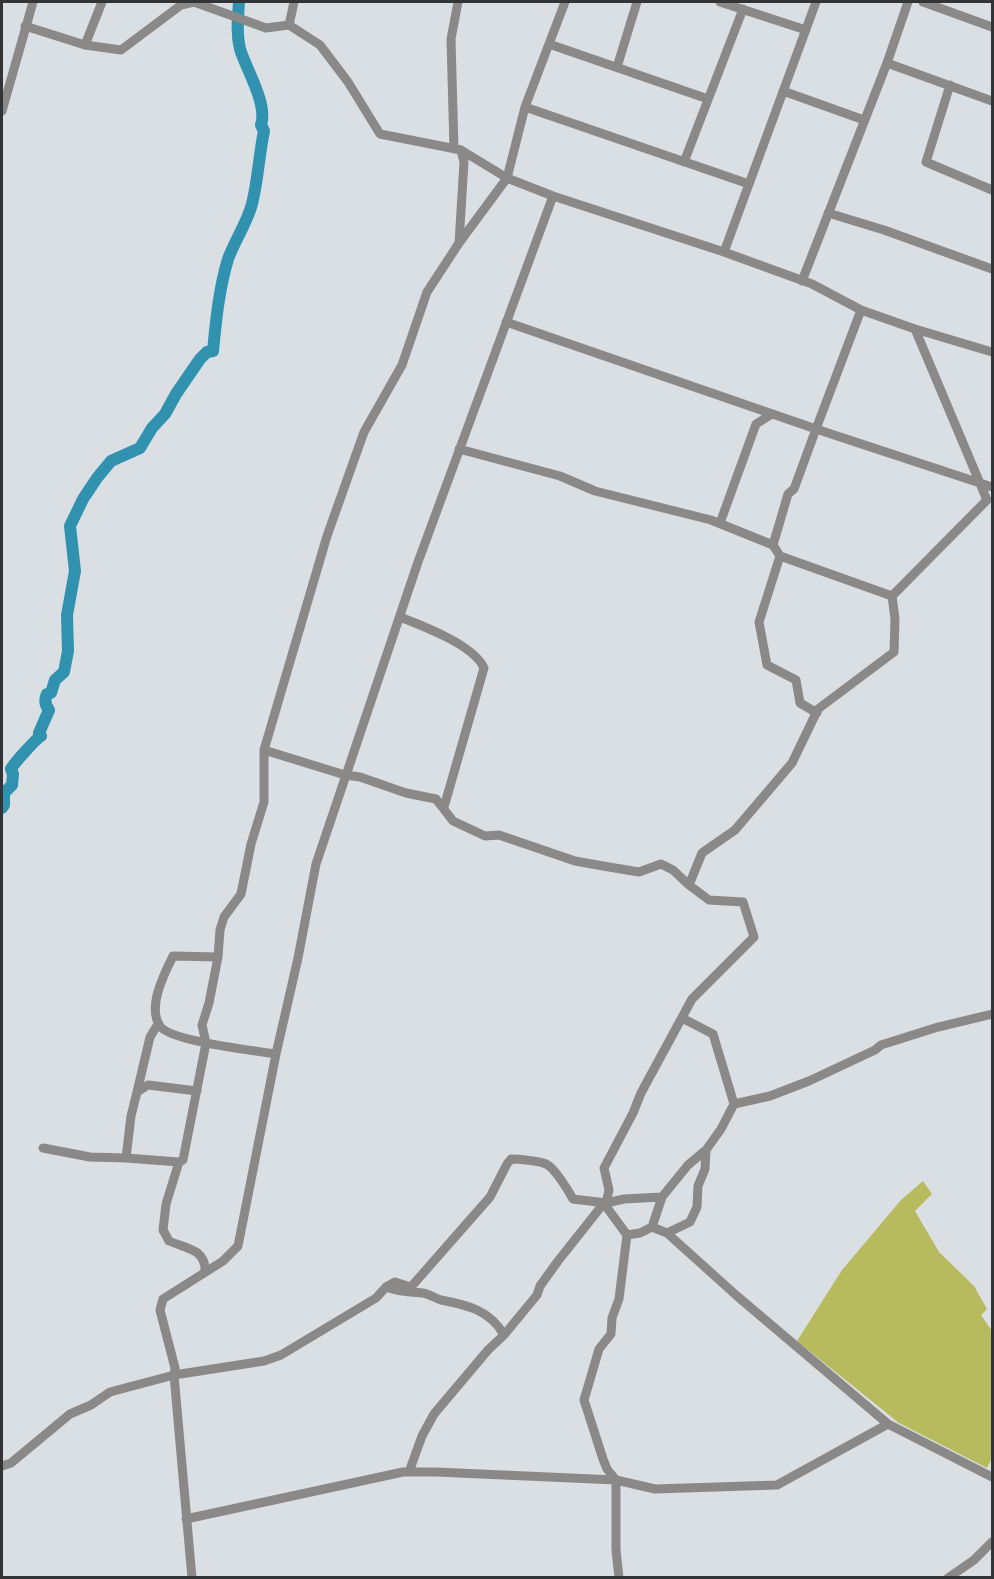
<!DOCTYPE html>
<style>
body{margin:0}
#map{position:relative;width:994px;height:1579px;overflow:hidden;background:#dadfe4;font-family:Rubik,sans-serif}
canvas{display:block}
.frame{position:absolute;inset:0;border:3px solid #323436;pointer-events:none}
</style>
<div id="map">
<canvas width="994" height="1579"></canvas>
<div class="frame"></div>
</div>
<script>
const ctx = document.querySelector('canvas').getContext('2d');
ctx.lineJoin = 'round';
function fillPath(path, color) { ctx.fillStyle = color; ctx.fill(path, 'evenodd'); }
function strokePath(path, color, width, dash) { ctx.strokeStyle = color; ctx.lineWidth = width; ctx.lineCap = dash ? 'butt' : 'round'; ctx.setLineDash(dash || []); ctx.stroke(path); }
fillPath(new Path2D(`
 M 923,1181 L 932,1194 L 915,1211 L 939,1252 L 974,1286 L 987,1309 L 981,1315 L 992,1331 L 992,1458 L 987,1468 L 899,1423 L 797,1341 L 842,1270 L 901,1200 Z`), '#b7bb5e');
strokePath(new Path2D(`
 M 2,808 L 4,805 L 4,793 L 12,785 L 13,774 L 11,769 C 14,763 37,738 41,736 L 39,733 L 49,710 C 45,705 44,700 47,694 L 51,693 L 55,680 L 64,672 L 68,651 L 67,615 L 75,571 L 70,526 L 83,499 L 97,478 L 111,461 L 140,448 L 152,428 L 165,414 L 176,394 L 200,359 L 207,352 L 213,351 C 216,320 219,289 228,259 C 235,240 247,223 252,204 C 258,180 259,155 264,131 L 261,125 C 268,104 246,69 240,49 C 236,33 238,17 239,2`), '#3192b0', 12);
strokePath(new Path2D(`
 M 720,2 L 806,30
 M 923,2 L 992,27
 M 289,25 L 320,45 L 348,82 L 380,134 L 461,150 L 507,178 L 553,196 L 724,252 L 812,284 L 861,310 L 915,329 L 992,352
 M 25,26 L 85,45 L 121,50 L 181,5 L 194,2 L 266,28 L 289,25 L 294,2
 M 549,44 L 708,99
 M 85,45 L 102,2
 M 887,63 L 992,101
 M 617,67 L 637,2
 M 950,85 L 926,162 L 992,190
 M 783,91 L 864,120
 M 525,107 L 749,184
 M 2,111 L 33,2
 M 454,149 L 451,39 L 458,2
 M 684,162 L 743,9
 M 828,213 L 884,230 L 992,269
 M 459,243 L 464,162 L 461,150
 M 724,252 L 816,2
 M 802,281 L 887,63 L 908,2
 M 506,322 L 816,429 L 861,310
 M 459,449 L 560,476 L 595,491 L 711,520 L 773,545
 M 720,523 L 756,424 L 772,414
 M 780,556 L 759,622 L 767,665 L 796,680 L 800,703 L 817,713
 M 892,596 L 780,556 L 773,545 L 788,494 L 794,489 L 816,429 L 992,487
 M 400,617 C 423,626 474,645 484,668 L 444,807
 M 264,750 L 345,775 L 360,777 L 406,793 L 436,799 L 453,821 L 485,836 L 499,835 L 575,861 L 603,866 L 639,872 L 661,864 L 673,870 L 689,885
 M 218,957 L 173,956 C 164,974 147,1007 160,1026 C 169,1041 256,1051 276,1054
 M 682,1018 L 713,1034 L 734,1104 L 770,1096 L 809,1081 L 875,1050 L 881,1045 L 938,1027 L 992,1014
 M 137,1092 L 150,1037 L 158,1024
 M 43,1148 L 90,1157 L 126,1158 L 179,1162
 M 126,1158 L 131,1116 L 137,1092 L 148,1085 L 197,1091
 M 652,1227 L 662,1197 L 688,1165 L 706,1150
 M 667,1233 L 690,1222 L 697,1207 L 698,1186 L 705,1169 L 706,1150 L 721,1129 L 734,1104
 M 627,1235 L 619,1299 L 612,1318 L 611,1334 L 599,1349 L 584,1400 L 603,1459 L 607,1469 L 616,1480 L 655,1489 L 777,1485 L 888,1424 L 992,1477
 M 205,1271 C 206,1249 185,1248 169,1241 L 163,1230 L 166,1204 L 179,1162 L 183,1160 L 206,1043 L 202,1025 L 209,1003 L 218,957 L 220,930 L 224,917 L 241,894 L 251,844 L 264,802 L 264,750 L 327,536 L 364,432 L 402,365 L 427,292 L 459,243 L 507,178 L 525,107 L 565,2
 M 386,1287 C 399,1292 410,1292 423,1293 C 429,1294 435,1298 441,1300 C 467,1305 490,1310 504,1335
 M 888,1424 L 737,1296 L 667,1233 L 652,1227 L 640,1233 L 627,1235 L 608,1209 L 606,1203 L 609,1190 L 604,1168 L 633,1113 L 641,1093 L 692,999 L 754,937 L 743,902 L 709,900 L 689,885 L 702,853 L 735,830 L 792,763 L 818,709 L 894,652 L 895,619 L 892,596 L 987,500 L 915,329
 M 2,1466 L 11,1463 L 70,1414 L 91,1405 L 110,1392 L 174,1375 L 264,1361 L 281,1355 L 376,1298 L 386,1287 L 395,1282 L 411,1287 L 490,1197 L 507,1164 L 511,1159 C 519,1159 539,1161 546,1164 C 554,1167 568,1190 573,1199 L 606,1203 L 624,1199 L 662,1197
 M 409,1472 L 422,1436 L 434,1414 L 488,1350 L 504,1335 L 537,1295 L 540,1286 L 558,1261 L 604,1203
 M 186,1519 L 403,1472 L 436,1472 L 616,1480 L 616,1550 L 619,1578
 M 192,1578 L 174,1375 L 175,1368 L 160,1310 L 163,1299 L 223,1261 L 238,1246 L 276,1054 L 298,958 L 316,864 L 418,562 L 553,196
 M 948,1578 L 974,1560 L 992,1542`), '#8b8888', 9);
</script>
